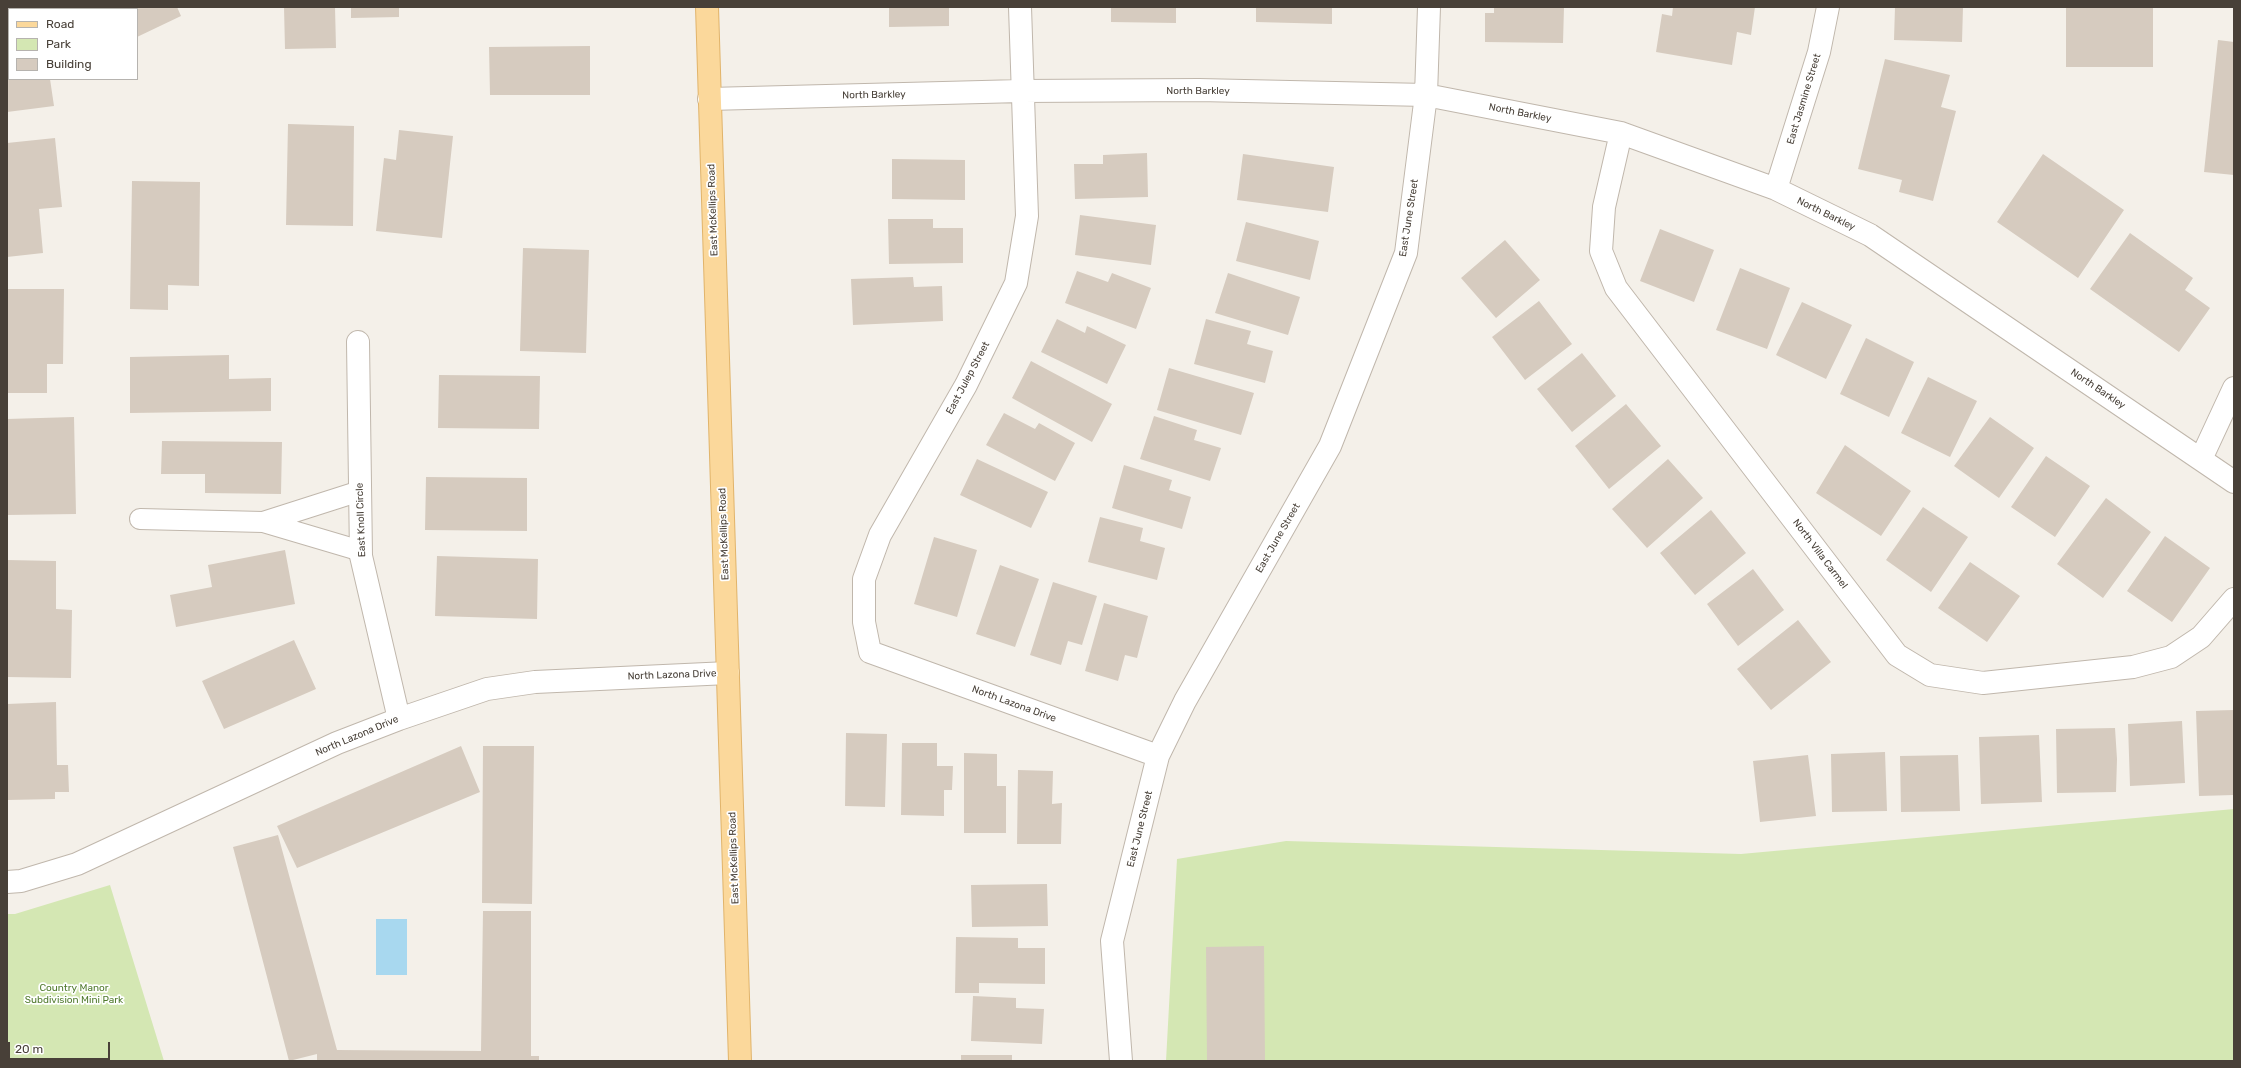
<!DOCTYPE html>
<style>
body{margin:0}
#map{position:relative;width:2241px;height:1068px;overflow:hidden;background:#f4f0e9;font-family:Rubik,sans-serif}
canvas{display:block}
.frame{position:absolute;inset:0;border:8px solid #484038;pointer-events:none}
.legend{position:absolute;left:8px;top:8px;width:130px;height:72px;box-sizing:border-box;background:#fff;border:1px solid #b6b3af;margin:0;padding:5px 7px;list-style:none;font-size:12px;color:#484038}
.legend li{display:flex;align-items:center;gap:8px;height:20px}
.legend b{width:20px;border:1px solid #b6b3af}
.scale{position:absolute;left:8px;top:1042px;width:102px;height:18px;box-sizing:border-box;border:2px solid #484038;border-top:0;padding-left:5px;font-size:12px;line-height:14px;white-space:nowrap;color:#484038;-webkit-text-stroke:3px #fff;paint-order:stroke}
</style>
<div id="map">
<canvas width="2241" height="1068"></canvas>
<div class="frame"></div>
<ul class="legend">
<li><b style="height:5px;background:#fbd89b"></b>Road</li>
<li><b style="height:11px;background:#d4e7b3"></b>Park</li>
<li><b style="height:11px;background:#d6cbbf"></b>Building</li>
</ul>
<div class="scale">20 m</div>
</div>
<script>
const ctx = document.querySelector('canvas').getContext('2d');
ctx.lineJoin = 'round';
function fillPath(path, color) { ctx.fillStyle = color; ctx.fill(path, 'evenodd'); }
function strokePath(path, color, width, dash) { ctx.strokeStyle = color; ctx.lineWidth = width; ctx.lineCap = dash ? 'butt' : 'round'; ctx.setLineDash(dash || []); ctx.stroke(path); }
function write(font, color, halo, rows, align = 'center') {
  ctx.font = font + ' Rubik,sans-serif'; ctx.lineWidth = 3.5; ctx.setLineDash([]); ctx.textBaseline = 'middle'; ctx.strokeStyle = halo; ctx.fillStyle = color; for (const [text, x, y, turn = 0] of rows) {
    ctx.save(); ctx.translate(x, y); ctx.rotate((+turn || 0) * Math.PI / 180); ctx.textAlign = isNaN(turn) ? turn : align; if (halo) ctx.strokeText(text, 0, 0); ctx.fillText(text, 0, 0); ctx.restore();
  }
}
fillPath(new Path2D(`
 M 2234,809 L 2234,1061 L 1166,1061 L 1177,859 L 1286,841 L 1741,854 Z
 M 110,885 L 164,1061 L 7,1061 L 7,914 L 15,914 Z`), '#d4e7b3');
fillPath(new Path2D(`
 M 376,919 L 407,919 L 407,975 L 376,975 Z`), '#a8d8ef');
fillPath(new Path2D(`
 M 120,7 L 177,7 L 181,16 L 137,37 L 137,9 L 121,9 Z
 M 284,7 L 335,7 L 336,48 L 285,49 Z
 M 351,7 L 399,7 L 399,17 L 351,18 Z
 M 889,7 L 949,7 L 949,26 L 889,27 Z
 M 1111,7 L 1176,7 L 1176,23 L 1111,22 Z
 M 1256,7 L 1332,7 L 1332,24 L 1256,22 Z
 M 1494,7 L 1564,7 L 1563,43 L 1485,42 L 1485,13 L 1494,13 Z
 M 1673,7 L 1755,7 L 1751,35 L 1737,32 L 1732,65 L 1656,52 L 1662,14 L 1672,16 Z
 M 1895,7 L 1963,7 L 1962,42 L 1894,40 Z
 M 2066,7 L 2153,7 L 2153,67 L 2066,67 Z
 M 7,18 L 9,18 L 9,79 L 50,79 L 54,106 L 7,112 Z
 M 2218,40 L 2234,42 L 2234,175 L 2204,172 Z
 M 590,46 L 590,95 L 490,95 L 489,47 Z
 M 1885,59 L 1950,75 L 1941,107 L 1956,111 L 1933,201 L 1899,192 L 1902,180 L 1858,169 Z
 M 288,124 L 354,126 L 353,226 L 286,225 Z
 M 399,130 L 453,136 L 442,238 L 376,231 L 384,158 L 396,160 Z
 M 55,138 L 62,207 L 39,209 L 43,253 L 7,257 L 7,143 Z
 M 1147,153 L 1148,197 L 1075,199 L 1074,164 L 1103,164 L 1103,155 Z
 M 1243,154 L 1334,167 L 1328,212 L 1237,200 Z
 M 2043,154 L 2124,210 L 2078,278 L 1997,222 Z
 M 892,159 L 965,160 L 965,200 L 892,199 Z
 M 132,181 L 200,182 L 199,286 L 168,285 L 168,310 L 130,309 Z
 M 1080,215 L 1156,225 L 1151,265 L 1075,255 Z
 M 888,219 L 933,219 L 933,228 L 963,228 L 963,263 L 889,264 Z
 M 1246,222 L 1319,241 L 1310,280 L 1236,261 Z
 M 1660,229 L 1714,250 L 1694,302 L 1640,281 Z
 M 2130,233 L 2193,278 L 2185,290 L 2210,308 L 2179,352 L 2090,289 Z
 M 1505,240 L 1540,280 L 1496,318 L 1461,278 Z
 M 523,248 L 589,250 L 586,353 L 520,351 Z
 M 1740,268 L 1790,288 L 1767,349 L 1716,330 Z
 M 1077,271 L 1108,282 L 1112,273 L 1151,288 L 1136,329 L 1065,303 Z
 M 1228,273 L 1300,297 L 1288,335 L 1215,313 Z
 M 913,277 L 914,287 L 942,286 L 943,321 L 853,325 L 851,279 Z
 M 7,289 L 64,289 L 63,364 L 47,364 L 47,393 L 7,393 Z
 M 1539,301 L 1572,344 L 1525,380 L 1492,337 Z
 M 1802,302 L 1852,325 L 1826,379 L 1776,355 Z
 M 1057,319 L 1085,333 L 1087,326 L 1126,345 L 1107,384 L 1041,352 Z
 M 1206,319 L 1251,331 L 1247,344 L 1273,351 L 1265,383 L 1194,364 Z
 M 1866,338 L 1914,362 L 1889,417 L 1840,394 Z
 M 1582,353 L 1616,396 L 1572,432 L 1537,389 Z
 M 229,355 L 229,379 L 271,378 L 271,411 L 130,413 L 130,357 Z
 M 1031,361 L 1112,404 L 1092,442 L 1012,398 Z
 M 1169,368 L 1254,393 L 1241,435 L 1157,410 Z
 M 439,375 L 540,376 L 539,429 L 438,428 Z
 M 1928,377 L 1977,401 L 1950,457 L 1901,433 Z
 M 1626,404 L 1661,446 L 1609,489 L 1575,446 Z
 M 1004,413 L 1035,429 L 1039,423 L 1075,443 L 1055,481 L 986,445 Z
 M 1154,416 L 1197,430 L 1194,440 L 1221,448 L 1210,481 L 1140,459 Z
 M 74,417 L 76,514 L 7,515 L 7,419 Z
 M 1990,417 L 2034,448 L 1999,498 L 1954,466 Z
 M 162,441 L 282,442 L 281,494 L 205,493 L 205,474 L 161,474 Z
 M 1845,445 L 1911,491 L 1881,536 L 1816,493 Z
 M 2046,456 L 2090,486 L 2055,537 L 2011,507 Z
 M 977,459 L 1048,492 L 1031,528 L 960,495 Z
 M 1668,459 L 1703,498 L 1647,548 L 1612,509 Z
 M 1124,465 L 1172,480 L 1169,490 L 1191,497 L 1182,529 L 1112,508 Z
 M 426,477 L 527,478 L 527,531 L 425,530 Z
 M 2106,498 L 2151,532 L 2103,598 L 2057,564 Z
 M 1923,507 L 1968,537 L 1931,592 L 1886,560 Z
 M 1711,510 L 1746,553 L 1695,595 L 1660,553 Z
 M 1100,517 L 1143,528 L 1140,541 L 1165,548 L 1157,580 L 1088,562 Z
 M 2165,536 L 2210,568 L 2172,622 L 2127,591 Z
 M 934,537 L 977,550 L 957,617 L 914,604 Z
 M 285,550 L 295,604 L 176,627 L 170,595 L 212,587 L 208,565 Z
 M 437,556 L 538,559 L 537,619 L 435,616 Z
 M 7,560 L 56,561 L 56,609 L 72,610 L 71,678 L 7,677 Z
 M 1970,562 L 2020,596 L 1987,642 L 1938,608 Z
 M 1000,565 L 1039,579 L 1015,647 L 976,634 Z
 M 1753,569 L 1784,610 L 1738,646 L 1707,604 Z
 M 1053,582 L 1097,596 L 1082,645 L 1068,641 L 1061,665 L 1030,655 Z
 M 1104,603 L 1148,616 L 1137,658 L 1125,655 L 1118,681 L 1085,671 Z
 M 1798,620 L 1831,662 L 1771,710 L 1737,669 Z
 M 294,640 L 316,689 L 224,729 L 202,681 Z
 M 56,702 L 57,765 L 68,765 L 69,792 L 55,792 L 55,799 L 7,800 L 7,704 Z
 M 2234,710 L 2234,795 L 2199,796 L 2196,711 Z
 M 2182,721 L 2185,783 L 2130,786 L 2128,724 Z
 M 2115,728 L 2117,759 L 2116,792 L 2057,793 L 2056,729 Z
 M 846,733 L 887,734 L 885,807 L 845,806 Z
 M 2039,735 L 2042,802 L 1981,804 L 1979,737 Z
 M 902,743 L 937,743 L 937,766 L 953,766 L 952,790 L 944,790 L 944,816 L 901,815 Z
 M 461,746 L 480,792 L 297,868 L 277,826 Z
 M 483,746 L 534,746 L 532,904 L 482,903 Z
 M 1885,752 L 1887,811 L 1832,812 L 1831,754 Z
 M 964,753 L 997,754 L 997,786 L 1006,786 L 1006,833 L 964,833 Z
 M 1808,755 L 1816,816 L 1760,822 L 1753,761 Z
 M 1958,755 L 1960,811 L 1901,812 L 1900,756 Z
 M 1018,770 L 1053,771 L 1052,804 L 1062,803 L 1061,844 L 1017,844 Z
 M 278,835 L 337,1050 L 481,1051 L 483,911 L 531,911 L 531,1056 L 539,1056 L 539,1061 L 317,1061 L 317,1054 L 289,1061 L 233,847 Z
 M 1047,884 L 1048,926 L 972,927 L 971,885 Z
 M 956,937 L 1018,938 L 1018,948 L 1045,948 L 1045,984 L 979,983 L 979,993 L 955,993 Z
 M 1264,946 L 1265,1061 L 1207,1061 L 1206,947 Z
 M 973,996 L 1016,998 L 1016,1008 L 1044,1009 L 1042,1044 L 971,1041 Z
 M 961,1055 L 1012,1055 L 1012,1061 L 961,1061 Z`), '#d6cbbf');
const lane = new Path2D(`
 M 360,491 L 263,522 L 361,551
 M 140,519 L 263,522`);
const street = new Path2D(`
 M 1020,7 L 1027,216 L 1016,283 L 966,385 L 880,535 L 864,579 L 864,622 L 870,652 L 1158,756
 M 709,99 L 1021,91 L 1199,90 L 1426,95 L 1621,133 L 1776,189 L 1870,235 L 2234,482
 M 1621,133 L 1604,207 L 1601,251 L 1616,288 L 1897,655 L 1930,675 L 1983,683 L 2133,667 L 2171,657 L 2201,637 L 2234,599
 M 1776,189 L 1819,52 L 1828,7
 M 358,342 L 361,556 L 399,719
 M 2201,459 L 2234,388
 M 7,882 L 21,881 L 77,864 L 337,743 L 399,719 L 487,689 L 535,682 L 728,673
 M 1121,1061 L 1112,941 L 1158,756 L 1185,701 L 1330,446 L 1406,253 L 1426,95 L 1429,7`);
const primary = new Path2D(`
 M 707,7 L 740,1061`);
strokePath(lane, '#c0b7ac', 22);
strokePath(street, '#c0b7ac', 24);
strokePath(primary, '#e1b46b', 24);
strokePath(lane, '#fff', 20);
strokePath(street, '#fff', 22);
strokePath(primary, '#fbd89b', 22);
write('10px', '#484038', '#fff', [
 ["North Barkley",1198,91],
 ["North Barkley",874,95,-1],
 ["East Jasmine Street",1804,99,-73],
 ["North Barkley",1520,113,11],
 ["East McKellips Road",713,210,-92],
 ["North Barkley",1826,214,26],
 ["East June Street",1409,218,-81],
 ["East Julep Street",968,378,-62],
 ["North Barkley",2098,389,34],
 ["East Knoll Circle",361,520,-92],
 ["East McKellips Road",724,534,-92],
 ["East June Street",1278,538,-60],
 ["North Villa Carmel",1820,554,53],
 ["North Lazona Drive",672,675,-2],
 ["North Lazona Drive",1014,704,20],
 ["North Lazona Drive",357,736,-23],
 ["East June Street",1140,829,-76],
 ["East McKellips Road",734,858,-92]
]);
write('10px', '#4f792c', '#fff', [
 ["Country Manor",74,988],
 ["Subdivision Mini Park",74,1000]
]);
</script>
